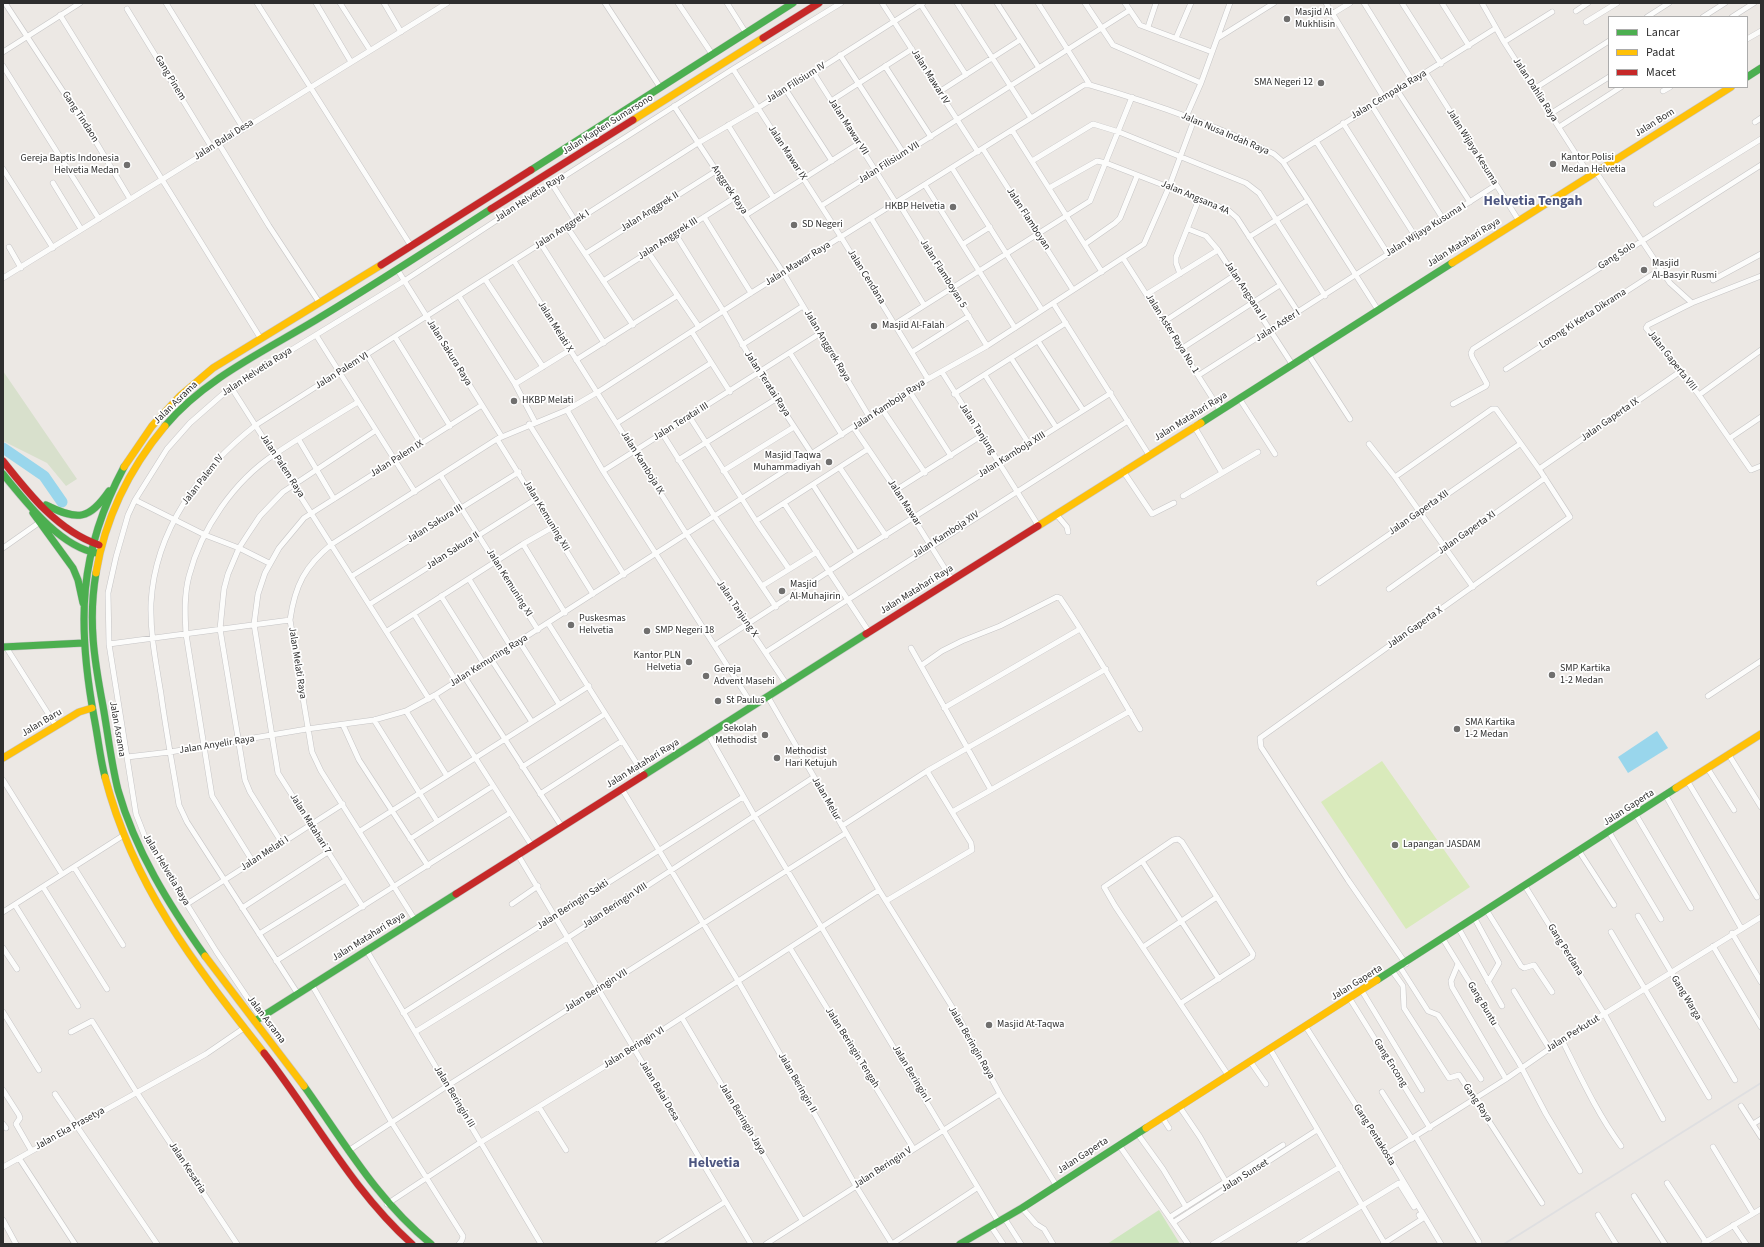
<!DOCTYPE html>
<style>
body{margin:0}
#map{position:relative;width:1764px;height:1247px;overflow:hidden;background:#ece8e4;font-family:"Source Sans 3",sans-serif}
canvas{display:block}
.frame{position:absolute;inset:0;border:4px solid #2e2e2e;pointer-events:none}
.legend{position:absolute;left:1608px;top:16px;width:140px;height:72px;box-sizing:border-box;background:#fff;border:1px solid #ababab;margin:0;padding:5px 7px;list-style:none;font-size:12px;color:#2e2e2e}
.legend li{display:flex;align-items:center;gap:8px;height:20px}
.legend b{width:20px;border:1px solid #ababab}
</style>
<div id="map">
<canvas width="1764" height="1247"></canvas>
<div class="frame"></div>
<ul class="legend">
<li><b style="height:5px;background:#4caf50"></b>Lancar</li>
<li><b style="height:5px;background:#ffc107"></b>Padat</li>
<li><b style="height:5px;background:#c62828"></b>Macet</li>
</ul>
</div>
<script>
const ctx = document.querySelector('canvas').getContext('2d');
ctx.lineJoin = 'round';
function fillPath(path, color) { ctx.fillStyle = color; ctx.fill(path, 'evenodd'); }
function strokePath(path, color, width, dash) { ctx.strokeStyle = color; ctx.lineWidth = width; ctx.lineCap = dash ? 'butt' : 'round'; ctx.setLineDash(dash || []); ctx.stroke(path); }
function write(font, color, halo, rows, align = 'center') {
  ctx.font = font + ' "Source Sans 3",sans-serif'; ctx.lineWidth = 3.5; ctx.setLineDash([]); ctx.textBaseline = 'middle'; ctx.strokeStyle = halo; ctx.fillStyle = color; for (const [text, x, y, turn = 0] of rows) {
    ctx.save(); ctx.translate(x, y); ctx.rotate((+turn || 0) * Math.PI / 180); ctx.textAlign = isNaN(turn) ? turn : align; if (halo) ctx.strokeText(text, 0, 0); ctx.fillText(text, 0, 0); ctx.restore();
  }
}
fillPath(new Path2D(`
 M 1159,1210 L 1180,1244 L 1107,1244 Z`), '#cee6be');
fillPath(new Path2D(`
 M 3,371 L 77,479 L 66,486 L 47,463 L 3,441 Z`), '#d8e0cc');
fillPath(new Path2D(`
 M 1382,761 L 1470,887 L 1406,929 L 1321,802 Z`), '#d9eabb');
fillPath(new Path2D(`
 M 1657,731 L 1668,748 L 1628,773 L 1618,757 Z`), '#99d6ec');
strokePath(new Path2D(`
 M 3,448 L 44,476 L 62,502`), '#99d6ec', 11);
const street = new Path2D(`
 M 5,3 L 93,137 L 130,199
 M 166,3 L 243,128
 M 257,3 L 411,246
 M 316,3 L 351,62
 M 340,3 L 370,50
 M 384,3 L 401,32
 M 605,3 L 660,87
 M 678,3 L 712,54
 M 727,3 L 746,33
 M 882,3 L 978,152
 M 957,3 L 1031,118
 M 997,3 L 1039,68
 M 1038,3 L 1090,85
 M 1085,3 L 1113,45 L 1201,83
 M 1125,3 L 1140,25 L 1212,52
 M 1326,3 L 1384,98
 M 1364,3 L 1413,82
 M 1402,3 L 1441,64
 M 1442,3 L 1469,46
 M 1482,3 L 1504,42 L 1590,176
 M 921,5 L 966,75
 M 127,9 L 212,148
 M 1576,11 L 1588,3
 M 1332,14 L 1350,3
 M 60,15 L 261,339
 M 1647,17 L 1669,3
 M 1703,17 L 1725,3
 M 1732,17 L 1754,3
 M 1586,22 L 1617,3
 M 1148,27 L 1156,3
 M 1176,38 L 1191,3
 M 1218,38 L 1274,3
 M 1747,39 L 1761,31
 M 1504,42 L 1552,12
 M 3,52 L 80,3
 M 840,55 L 904,154
 M 3,66 L 99,219
 M 885,66 L 931,137
 M 733,69 L 841,237 L 928,379
 M 813,72 L 896,203
 M 1426,73 L 1519,221
 M 1534,89 L 1609,41
 M 786,90 L 832,161
 M 1397,90 L 1470,202
 M 1663,91 L 1670,87
 M 939,92 L 1020,40
 M 831,101 L 912,49
 M 674,106 L 784,274 L 870,418
 M 1372,106 L 1443,219
 M 1550,114 L 1609,77
 M 1186,117 L 1201,83 L 1230,3
 M 1755,122 L 1761,118
 M 1343,123 L 1415,236
 M 728,125 L 773,197
 M 1559,127 L 1621,87
 M 1012,130 L 1102,272
 M 1316,141 L 1388,254
 M 219,144 L 269,226 L 319,302
 M 983,149 L 1073,290
 M 1032,161 L 1093,124 L 1119,132 L 1246,183 L 1259,193 L 1325,296
 M 1283,162 L 1496,28
 M 952,168 L 1042,310
 M 3,169 L 53,248
 M 1596,172 L 1670,283 L 1692,303
 M 53,183 L 81,229
 M 552,184 L 576,222
 M 925,185 L 1015,328
 M 1049,188 L 1097,161 L 1106,163 L 1228,210 L 1237,218 L 1298,312
 M 898,202 L 987,346
 M 1656,204 L 1761,139
 M 821,206 L 1130,10
 M 746,215 L 858,144
 M 704,217 L 751,293
 M 871,218 L 924,305
 M 567,227 L 633,325
 M 1188,229 L 1206,236 L 1218,250 L 1292,364
 M 676,235 L 724,312 L 759,373 L 812,454
 M 1249,237 L 1308,200
 M 541,244 L 604,343
 M 963,244 L 990,227
 M 1085,244 L 1115,223 L 1120,218 L 1137,176
 M 9,247 L 21,268
 M 648,252 L 699,327
 M 585,254 L 716,171
 M 1123,258 L 1220,410
 M 514,261 L 687,535 L 787,685
 M 397,269 L 502,437
 M 1180,274 L 1176,263 L 1176,257 L 1199,199
 M 1761,276 L 1692,303 L 1648,325 L 1646,328 L 1699,395 L 1751,470 L 1761,466
 M 3,278 L 447,3
 M 485,279 L 543,367
 M 1713,280 L 1761,254
 M 603,281 L 734,198
 M 1147,294 L 1218,250
 M 459,296 L 515,384 L 535,422
 M 1053,303 L 1149,455
 M 1165,321 L 1235,275
 M 895,324 L 1090,201 L 1132,97
 M 692,332 L 730,392
 M 316,335 L 415,492
 M 395,337 L 450,426
 M 1038,341 L 1083,410
 M 742,345 L 803,306
 M 1181,349 L 1280,285
 M 912,352 L 969,316
 M 790,353 L 842,435
 M 1308,354 L 1350,419
 M 367,355 L 421,444
 M 1011,358 L 1056,427
 M 576,360 L 677,296
 M 1506,369 L 1661,269
 M 942,372 L 1038,525
 M 985,375 L 1029,444
 M 1199,375 L 1496,185
 M 515,384 L 570,350
 M 231,387 L 429,699
 M 910,392 L 951,456
 M 954,394 L 1066,323
 M 1699,395 L 1761,350
 M 1239,398 L 1275,454
 M 1453,404 L 1486,386 L 1487,384 L 1472,357 L 1471,353 L 1473,349 L 1761,165
 M 882,409 L 925,473
 M 567,410 L 603,471 L 753,706
 M 689,416 L 756,521 L 789,569
 M 617,423 L 711,363
 M 529,424 L 624,575
 M 1194,426 L 1222,473
 M 854,428 L 896,490 L 952,580
 M 662,433 L 715,517 L 776,607
 M 1730,438 L 1761,417
 M 497,439 L 593,594
 M 299,440 L 334,499
 M 1369,444 L 1395,477 L 1473,587
 M 678,460 L 776,399
 M 840,468 L 886,536
 M 1539,469 L 1681,371
 M 603,471 L 819,334
 M 723,471 L 794,427
 M 1123,471 L 1152,514 L 1174,503
 M 441,476 L 538,630
 M 1395,477 L 1492,409 L 1496,409 L 1539,469 L 1570,517 L 1260,738 L 1261,747 L 1348,880 L 1406,964
 M 813,485 L 857,553
 M 896,490 L 981,436
 M 1183,496 L 1258,452
 M 135,500 L 205,535 L 239,548 L 269,563
 M 784,503 L 869,632
 M 1056,514 L 1067,527 L 1068,532
 M 756,521 L 868,449
 M 523,544 L 565,613
 M 3,548 L 40,522
 M 352,576 L 519,472
 M 469,579 L 511,647
 M 1319,583 L 1520,444
 M 762,586 L 817,552
 M 1389,589 L 1545,478
 M 441,596 L 484,664
 M 370,604 L 536,499
 M 414,614 L 456,681
 M 548,623 L 644,775
 M 387,631 L 523,544 L 553,527
 M 519,641 L 559,704
 M 109,644 L 290,620
 M 715,645 L 857,553 L 1111,393
 M 6,647 L 56,726
 M 911,648 L 991,790
 M 766,652 L 1128,421
 M 491,659 L 532,722
 M 922,665 L 942,651 L 962,641 L 1000,626 L 1057,597 L 1060,598 C 1089,640 1114,685 1140,729
 M 464,676 L 562,827
 M 435,695 L 532,846
 M 1708,696 L 1761,661
 M 768,697 L 879,890 L 959,1018 L 1000,1094 L 1056,1185
 M 944,708 L 1080,629
 M 406,711 L 447,776
 M 374,720 L 437,821
 M 343,725 L 359,760 L 428,866
 M 708,734 L 754,815 L 998,1221
 M 1729,755 L 1761,807
 M 127,757 L 170,752 L 307,729 L 374,720 L 406,711 L 435,695 L 928,379 L 987,346 L 1144,244 L 1169,187 L 1194,120
 M 522,767 L 605,714
 M 1708,769 L 1734,810
 M 3,780 L 62,874
 M 1688,782 L 1757,897
 M 622,789 L 738,981 L 856,1186 L 892,1244
 M 540,794 L 622,741
 M 1666,796 L 1741,928
 M 952,812 L 1130,711
 M 1636,815 L 1691,908
 M 842,826 L 927,771 L 1106,669
 M 360,831 L 589,686
 M 1609,832 L 1661,919
 M 410,839 L 493,786
 M 282,843 L 250,792 L 245,780 L 220,629 L 224,589 L 228,574 L 239,548 L 248,534 L 260,516 L 283,492 L 375,431
 M 1579,851 L 1614,905
 M 518,855 L 751,1244
 M 1142,861 L 1219,979
 M 253,862 L 212,796 L 186,634 C 185,615 184,595 189,576 C 201,529 234,481 275,454 C 302,436 330,419 358,402
 M 74,867 L 123,945
 M 1525,886 L 1605,1015 L 1663,1119
 M 43,887 L 107,989
 M 886,901 L 972,850 L 971,843 L 927,771
 M 187,904 L 343,804
 M 512,904 L 538,886
 M 15,905 L 78,1006
 M 363,907 L 278,773 L 254,624 L 258,594 L 265,573 L 279,548 L 304,518 L 482,405
 M 242,908 L 328,852
 M 1487,911 L 1521,966 L 1524,968 L 1534,965 L 1552,992
 M 3,912 L 124,835
 M 1638,916 L 1735,1080
 M 1475,919 L 1499,963 L 1488,982
 M 415,920 L 321,771 L 312,752 L 290,620 C 295,585 305,566 332,544 L 497,439 L 567,410 L 598,392 L 751,293 L 1084,85 L 1090,85 C 1152,103 1216,125 1274,154 L 1283,162 L 1308,200 L 1378,310
 M 1459,929 L 1502,1006
 M 1611,932 L 1709,1097
 M 1732,933 L 1761,982
 M 259,934 L 346,880
 M 1443,939 L 1519,1063 L 1546,1114 L 1580,1171
 M 1713,946 L 1761,1027
 M 1143,947 L 1217,897
 M 3,948 L 17,969
 M 790,948 L 913,1148
 M 367,951 L 541,1244
 M 276,961 L 510,813
 M 1458,964 L 1451,981 L 1452,987 L 1506,1079
 M 1400,967 L 1428,1011 L 1438,1015 L 1481,1079
 M 1393,972 L 1403,986 L 1404,1008 L 1449,1078 L 1459,1075 L 1542,1203
 M 312,985 L 392,1123 L 463,1236 L 462,1240 L 459,1244
 M 1362,991 L 1422,1090
 M 1514,991 L 1549,1048
 M 298,994 L 187,822 L 179,805 C 173,768 166,731 161,694 C 156,663 150,634 151,603 C 155,530 200,469 256,425 L 698,143 L 758,108 L 923,3
 M 1350,999 L 1430,1128
 M 1181,1003 L 1252,957 L 1253,954 L 1182,842 L 1178,839 L 1173,840 L 1104,887 L 1115,906 L 1228,1075
 M 3,1012 L 39,1070
 M 403,1013 L 743,797
 M 261,1018 L 216,951 L 145,837 L 136,814 L 109,644 L 108,593 L 116,557 L 128,515 L 135,500 L 167,449 L 190,423 L 231,387 L 404,281 L 552,184 L 733,69 L 841,3
 M 682,1018 L 802,1220
 M 1306,1027 L 1387,1154 L 1441,1244
 M 71,1032 L 92,1021 L 137,1093 L 237,1244
 M 415,1032 L 569,937 L 814,777
 M 1562,1040 C 1580,1076 1597,1113 1621,1146
 M 1270,1049 L 1385,1244
 M 1250,1061 L 1266,1084
 M 3,1090 L 19,1115 L 20,1118 L 16,1124 L 31,1150
 M 1382,1092 L 1412,1139
 M 55,1094 L 157,1244
 M 1179,1106 L 1200,1137 L 1226,1182
 M 1741,1106 L 1761,1137
 M 539,1107 L 566,1150
 M 1162,1117 L 1169,1128
 M 3,1124 L 6,1128
 M 1753,1124 L 1761,1119
 M 1137,1133 L 1163,1169 L 1186,1207
 M 1416,1137 L 1479,1242
 M 1119,1145 L 1188,1244
 M 1713,1147 L 1753,1213
 M 348,1151 L 447,1086 L 846,833
 M 1387,1154 L 1506,1079 L 1562,1040 L 1761,917
 M 19,1158 L 75,1244
 M 3,1167 L 206,1054 L 244,1028
 M 1667,1183 L 1706,1242
 M 1634,1196 L 1665,1244
 M 387,1204 L 481,1142 L 633,1049 L 879,890
 M 1022,1208 L 1036,1224 L 1044,1229 L 1053,1244
 M 1598,1215 L 1616,1244
 M 1170,1217 L 1283,1145
 M 1005,1219 L 1021,1244
 M 3,1220 L 16,1244
 M 1174,1222 L 1317,1130
 M 1733,1225 L 1746,1244
 M 991,1226 L 1003,1244
 M 1704,1243 L 1761,1209
 M 658,1244 L 725,1202
 M 766,1244 L 1000,1094
 M 892,1244 L 977,1188
 M 1213,1244 L 1340,1167
 M 1299,1244 L 1399,1183 L 1414,1207
 M 1383,1244 L 1422,1219 L 1419,1215`);
const fast = new Path2D(`
 M 1747,77 L 1761,68
 M 531,170 L 793,3
 M 1201,423 L 1452,263
 M 165,426 C 205,378 267,350 319,318 C 377,283 434,246 491,209
 M 3,474 C 26,502 60,547 97,553
 M 46,505 C 78,521 89,520 109,491
 M 33,513 L 73,568 L 78,580 L 83,603
 M 96,573 C 88,620 94,659 103,706 C 108,734 111,762 118,790 C 135,850 169,905 205,956
 M 3,647 L 84,643
 M 644,775 L 866,634
 M 105,777 C 100,758 98,737 94,717 C 77,623 78,553 124,467
 M 1377,980 L 1676,788
 M 255,1021 L 456,894
 M 304,1086 C 344,1142 377,1200 431,1244
 M 960,1244 L 1022,1208 L 1146,1128`);
const slow = new Path2D(`
 M 633,120 L 763,38
 M 1452,263 L 1731,87
 M 124,467 L 152,426 L 180,396 L 213,368 L 381,265
 M 1038,526 L 1201,423
 M 96,573 C 105,518 130,468 165,426
 M 3,758 L 79,712 L 92,708
 M 105,777 C 134,888 195,965 264,1053
 M 1676,788 L 1761,734
 M 205,956 L 304,1086
 M 1146,1128 L 1377,980`);
const jam = new Path2D(`
 M 763,38 L 819,3
 M 491,209 L 633,120
 M 381,265 L 531,170
 M 3,461 C 29,494 58,531 99,545
 M 866,634 L 1038,526
 M 456,894 L 644,775
 M 264,1053 C 314,1117 351,1189 412,1244`);
strokePath(street, '#c5c4c5', 6);
strokePath(fast, '#c5c4c5', 8);
strokePath(slow, '#c5c4c5', 8);
strokePath(jam, '#c5c4c5', 8);
strokePath(street, '#fcfcfb', 5);
strokePath(fast, '#4caf50', 7);
strokePath(slow, '#ffc107', 7);
strokePath(jam, '#c62828', 7);
strokePath(new Path2D(`
 M 1504,1244 L 1761,1083`), '#dfdfe1', 2);
for (const [x, y, r, color] of [
 [1287,19,4,"#706f6e"],
 [1321,83,4,"#706f6e"],
 [1553,164,4,"#706f6e"],
 [127,165,4,"#706f6e"],
 [953,207,4,"#706f6e"],
 [794,225,4,"#706f6e"],
 [1644,270,4,"#706f6e"],
 [874,326,4,"#706f6e"],
 [514,401,4,"#706f6e"],
 [829,462,4,"#706f6e"],
 [782,591,4,"#706f6e"],
 [571,625,4,"#706f6e"],
 [647,631,4,"#706f6e"],
 [689,662,4,"#706f6e"],
 [1552,675,4,"#706f6e"],
 [706,676,4,"#706f6e"],
 [718,701,4,"#706f6e"],
 [1457,729,4,"#706f6e"],
 [765,735,4,"#706f6e"],
 [777,758,4,"#706f6e"],
 [1395,845,4,"#706f6e"],
 [989,1025,4,"#706f6e"]
]) { const dot = new Path2D(); dot.arc(x, y, r, 0, 2 * Math.PI); ctx.fillStyle = color; ctx.fill(dot); strokePath(dot, '#fff', 1.5); }
write('10px', '#2e2e2e', '#fff', [
 ["Masjid Al",1295,13],
 ["Mukhlisin",1295,25],
 ["SMA Negeri 12",1313,83,"right"],
 ["Kantor Polisi",1561,158],
 ["Medan Helvetia",1561,170],
 ["Gereja Baptis Indonesia",119,159,"right"],
 ["Helvetia Medan",119,171,"right"],
 ["HKBP Helvetia",945,207,"right"],
 ["SD Negeri",802,225],
 ["Masjid",1652,264],
 ["Al-Basyir Rusmi",1652,276],
 ["Masjid Al-Falah",882,326],
 ["HKBP Melati",522,401],
 ["Masjid Taqwa",821,456,"right"],
 ["Muhammadiyah",821,468,"right"],
 ["Masjid",790,585],
 ["Al-Muhajirin",790,597],
 ["Puskesmas",579,619],
 ["Helvetia",579,631],
 ["SMP Negeri 18",655,631],
 ["Kantor PLN",681,656,"right"],
 ["Helvetia",681,668,"right"],
 ["SMP Kartika",1560,669],
 ["1-2 Medan",1560,681],
 ["Gereja",714,670],
 ["Advent Masehi",714,682],
 ["St Paulus",726,701],
 ["SMA Kartika",1465,723],
 ["1-2 Medan",1465,735],
 ["Sekolah",757,729,"right"],
 ["Methodist",757,741,"right"],
 ["Methodist",785,752],
 ["Hari Ketujuh",785,764],
 ["Lapangan JASDAM",1403,845],
 ["Masjid At-Taqwa",997,1025]
], 'left');
write('10px', '#2e2e2e', '#fff', [
 ["Jalan Mawar IV",930,77,58],
 ["Gang Pinem",170,78,59],
 ["Jalan Filisium IV",796,83,-32],
 ["Jalan Dahlia Raya",1535,90,57],
 ["Jalan Cempaka Raya",1389,95,-31],
 ["Gang Tindaon",80,117,57],
 ["Jalan Bom",1655,123,-32],
 ["Jalan Kapten Sumarsono",608,125,-32],
 ["Jalan Mawar VII",848,127,57],
 ["Jalan Nusa Indah Raya",1225,134,23],
 ["Jalan Balai Desa",224,140,-32],
 ["Jalan Wijaya Kesuma",1472,147,58],
 ["Jalan Mawar IX",787,153,57],
 ["Jalan Filisium VII",889,163,-32],
 ["Anggrek Raya",729,190,56],
 ["Jalan Helvetia Raya",530,198,-33],
 ["Jalan Angsana 4A",1195,198,23],
 ["Jalan Anggrek II",650,212,-32],
 ["Jalan Flamboyan",1028,219,57],
 ["Jalan Anggrek I",562,230,-33],
 ["Jalan Wijaya Kusuma I",1426,230,-32],
 ["Jalan Anggrek III",668,239,-33],
 ["Jalan Matahari Raya",1464,243,-32],
 ["Gang Solo",1617,256,-33],
 ["Jalan Mawar Raya",798,264,-32],
 ["Jalan Flamboyan 5",943,274,58],
 ["Jalan Cendana",866,277,58],
 ["Jalan Angsana II",1245,291,57],
 ["Lorong Ki Kerta Dikrama",1583,319,-33],
 ["Jalan Aster I",1278,326,-33],
 ["Jalan Melati X",555,327,58],
 ["Jalan Aster Raya No. 1",1172,334,58],
 ["Jalan Anggrek Raya",827,346,59],
 ["Jalan Sakura Raya",449,353,58],
 ["Jalan Gaperta VIII",1672,361,52],
 ["Jalan Palem VI",342,371,-32],
 ["Jalan Helvetia Raya",257,372,-33],
 ["Jalan Teratai Raya",767,384,57],
 ["Jalan Asrama",176,403,-44],
 ["Jalan Kamboja Raya",889,405,-33],
 ["Jalan Matahari Raya",1191,417,-32],
 ["Jalan Gaperta IX",1610,420,-35],
 ["Jalan Teratai III",681,422,-32],
 ["Jalan Tanjung",977,429,57],
 ["Jalan Kamboja XIII",1012,455,-32],
 ["Jalan Palem IX",397,459,-32],
 ["Jalan Kamboja IX",642,463,58],
 ["Jalan Palem Raya",282,466,57],
 ["Jalan Palem IV",203,480,-52],
 ["Jalan Mawar",904,503,57],
 ["Jalan Gaperta XII",1419,513,-35],
 ["Jalan Kemuning XII",546,516,59],
 ["Jalan Sakura III",435,524,-32],
 ["Jalan Gaperta XI",1467,533,-35],
 ["Jalan Kamboja XIV",946,535,-33],
 ["Jalan Sakura II",453,551,-33],
 ["Jalan Kemuning XI",509,583,58],
 ["Jalan Matahari Raya",917,590,-32],
 ["Jalan Tanjung X",737,609,56],
 ["Jalan Gaperta X",1415,628,-35],
 ["Jalan Kemuning Raya",489,661,-32],
 ["Jalan Melati Raya",297,663,81],
 ["Jalan Baru",42,723,-31],
 ["Jalan Asrama",117,729,80],
 ["Jalan Anyelir Raya",217,745,-9],
 ["Jalan Matahari Raya",643,764,-32],
 ["Jalan Melur",826,799,60],
 ["Jalan Gaperta",1629,808,-33],
 ["Jalan Matahari 7",310,824,58],
 ["Jalan Melati I",265,854,-33],
 ["Jalan Helvetia Raya",166,870,59],
 ["Jalan Beringin Sakti",573,905,-33],
 ["Jalan Beringin VIII",615,906,-33],
 ["Jalan Matahari Raya",369,937,-32],
 ["Gang Perdana",1565,950,58],
 ["Jalan Gaperta",1357,983,-32],
 ["Jalan Beringin VII",596,991,-32],
 ["Gang Warga",1686,998,59],
 ["Gang Buntu",1482,1004,59],
 ["Jalan Asrama",266,1020,53],
 ["Jalan Perkutut",1573,1034,-32],
 ["Jalan Beringin Raya",971,1043,60],
 ["Jalan Beringin VI",634,1048,-32],
 ["Jalan Beringin Tengah",852,1048,58],
 ["Gang Encong",1390,1063,58],
 ["Jalan Beringin I",911,1074,59],
 ["Jalan Beringin II",797,1083,60],
 ["Jalan Balai Desa",659,1091,59],
 ["Jalan Beringin III",454,1097,59],
 ["Gang Raya",1477,1103,56],
 ["Jalan Beringin Jaya",742,1119,59],
 ["Jalan Eka Prasetya",70,1129,-29],
 ["Gang Pentakosta",1374,1135,58],
 ["Jalan Gaperta",1083,1156,-33],
 ["Jalan Kesatria",187,1168,57],
 ["Jalan Beringin V",883,1168,-33],
 ["Jalan Sunset",1245,1176,-32]
]);
write('bold 14px', '#4d5680', '#fff', [
 ["Helvetia Tengah",1533,202],
 ["Helvetia",714,1164]
]);
</script>
